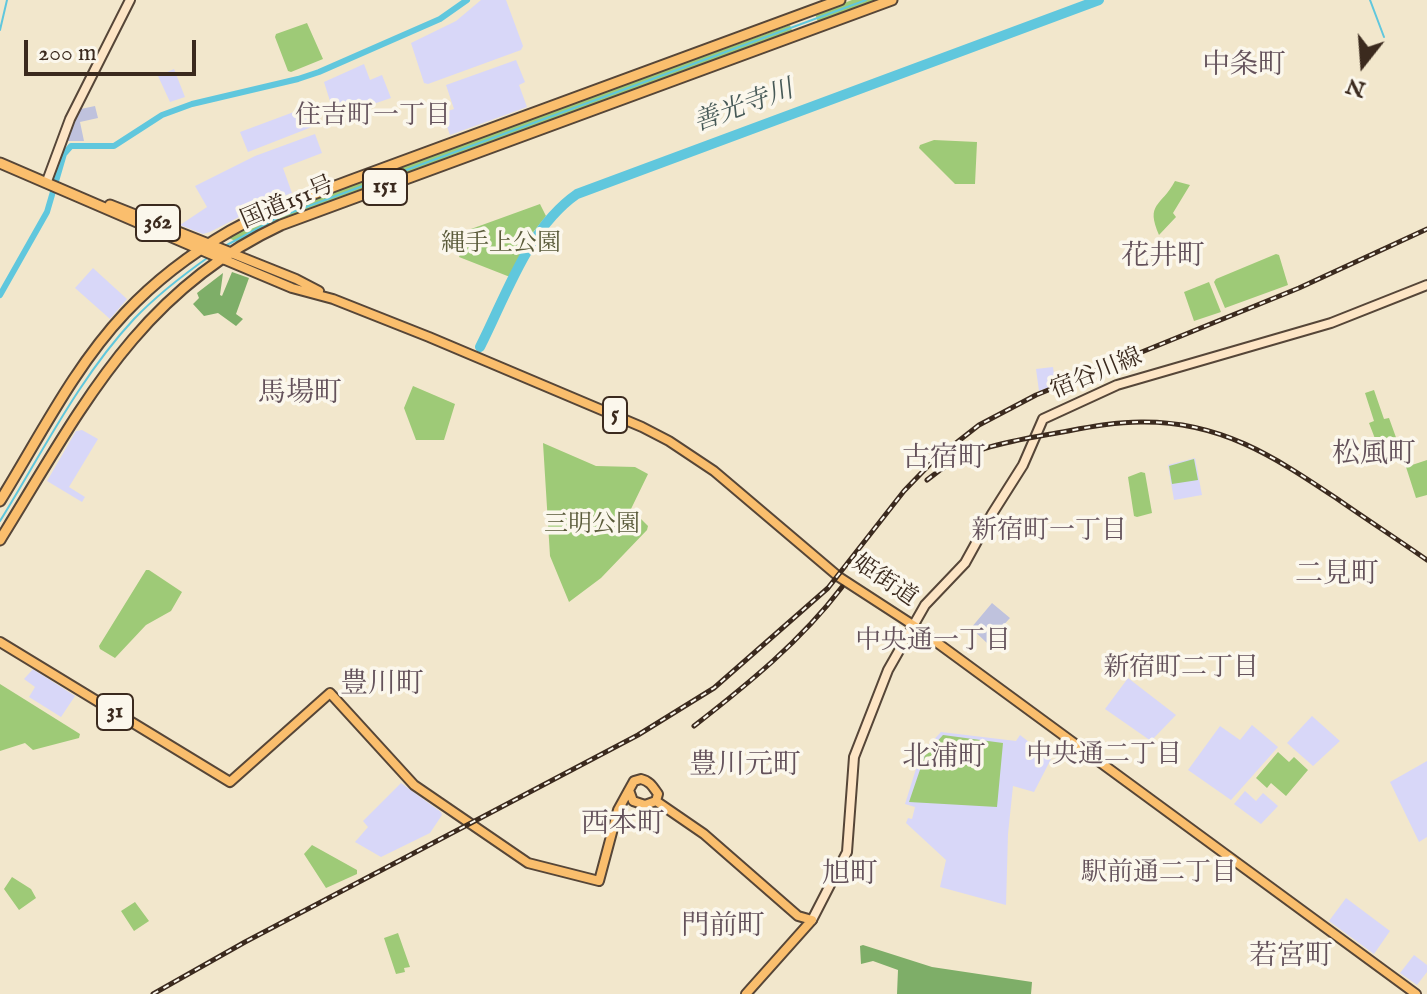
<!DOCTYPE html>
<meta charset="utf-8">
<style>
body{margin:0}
#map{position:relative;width:1427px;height:994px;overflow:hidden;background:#f2e7cc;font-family:"IM FELL English",serif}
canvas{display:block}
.north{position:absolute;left:1323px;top:24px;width:80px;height:80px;-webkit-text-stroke:6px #fbf7ec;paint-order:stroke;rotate:197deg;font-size:22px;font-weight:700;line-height:32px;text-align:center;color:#3b2a1e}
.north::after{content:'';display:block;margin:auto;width:28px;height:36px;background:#3b2a1e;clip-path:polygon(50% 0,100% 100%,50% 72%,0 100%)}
.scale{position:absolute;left:24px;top:40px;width:172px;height:36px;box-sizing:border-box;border:4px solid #3b2a1e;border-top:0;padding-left:10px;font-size:24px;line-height:28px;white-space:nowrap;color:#3b2a1e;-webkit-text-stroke:6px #fbf7ec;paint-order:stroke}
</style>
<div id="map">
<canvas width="1427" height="994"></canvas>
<div class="north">N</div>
<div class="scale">200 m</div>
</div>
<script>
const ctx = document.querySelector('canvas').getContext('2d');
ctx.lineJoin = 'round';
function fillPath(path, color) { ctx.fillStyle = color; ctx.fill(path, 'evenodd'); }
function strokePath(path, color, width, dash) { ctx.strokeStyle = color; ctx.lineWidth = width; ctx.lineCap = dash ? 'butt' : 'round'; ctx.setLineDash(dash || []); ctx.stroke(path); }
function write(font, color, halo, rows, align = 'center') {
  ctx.font = font + ' "IM FELL English","Noto Serif JP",serif'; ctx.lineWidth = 7; ctx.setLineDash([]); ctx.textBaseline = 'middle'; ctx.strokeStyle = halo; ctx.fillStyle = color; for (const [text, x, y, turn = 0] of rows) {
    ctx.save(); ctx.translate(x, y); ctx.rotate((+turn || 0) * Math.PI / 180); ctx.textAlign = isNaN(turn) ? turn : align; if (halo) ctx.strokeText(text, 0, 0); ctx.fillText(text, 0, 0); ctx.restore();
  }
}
fillPath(new Path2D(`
 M 481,0 L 506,0 L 523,46 L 521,50 L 428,84 L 424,83 L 411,43 L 456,21 Z
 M 516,60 L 525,82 L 519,85 L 527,107 L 450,135 L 442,113 L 454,109 L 446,85 Z
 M 364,64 L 370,80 L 382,75 L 391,98 L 335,117 L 324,82 Z
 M 174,69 L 185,97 L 170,102 L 158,76 Z
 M 310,106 L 317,125 L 248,152 L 240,132 Z
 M 315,134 L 322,153 L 283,168 L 292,193 L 272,200 L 210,232 L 203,234 L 180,225 L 207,207 L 195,186 L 255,156 Z
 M 93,268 L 127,299 L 110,319 L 75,288 Z
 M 1053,367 L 1054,374 L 1062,373 L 1065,381 L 1039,391 L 1036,369 Z
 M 82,430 L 98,439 L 69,487 L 85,497 L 82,502 L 47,481 L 76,431 Z
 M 1195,458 L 1202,495 L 1174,500 L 1168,465 Z
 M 33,669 L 75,696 L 61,717 L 29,697 L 35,687 L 24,679 Z
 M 1128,678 L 1176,715 L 1151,741 L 1105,709 Z
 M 1312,716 L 1340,741 L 1313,766 L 1287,743 Z
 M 1252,725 L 1278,747 L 1231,800 L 1188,770 L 1220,726 L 1240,740 Z
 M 941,732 L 1016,741 L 1020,735 L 1051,759 L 1034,792 L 1013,786 L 1008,834 L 1006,905 L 940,887 L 946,860 L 906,823 L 908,818 L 912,819 L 915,807 L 905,804 L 921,753 Z
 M 1427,761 L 1427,837 L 1419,842 L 1390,782 Z
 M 401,783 L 441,812 L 442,815 L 430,833 L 381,857 L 355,842 L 368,827 L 363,821 Z
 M 1245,791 L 1256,801 L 1263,793 L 1278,806 L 1261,824 L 1234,804 Z
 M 1346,898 L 1390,931 L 1374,954 L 1329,921 Z
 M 1414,955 L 1427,965 L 1427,972 L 1417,985 L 1400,973 Z`), '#d8d7f8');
fillPath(new Path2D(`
 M 95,106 L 98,118 L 80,122 L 84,141 L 64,141 L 76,110 Z
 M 992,603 L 1010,618 L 987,643 L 971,628 Z`), '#bfc2dd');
fillPath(new Path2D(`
 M 852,0 L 883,0 L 818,22 L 815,14 Z
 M 307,23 L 323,59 L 291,72 L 288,71 L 275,37 L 276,34 Z
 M 790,25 L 793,33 L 277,222 L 237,242 L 229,238 L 276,212 Z
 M 934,140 L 977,142 L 975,184 L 955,184 L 919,148 L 920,145 Z
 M 1175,181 L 1190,185 L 1173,213 L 1176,217 L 1159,235 C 1145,203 1161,207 1175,181 Z
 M 540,204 L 546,216 L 534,231 L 514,275 L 510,277 L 459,257 L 471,229 Z
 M 1276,254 L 1279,255 L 1288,285 L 1225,308 L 1214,282 L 1216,279 Z
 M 1209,282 L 1221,312 L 1194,321 L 1184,292 Z
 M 413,386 L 455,404 L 444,440 L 416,440 L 404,408 Z
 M 1374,390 L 1384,419 L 1389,418 L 1398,443 L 1379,449 L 1369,423 L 1374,421 L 1365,393 Z
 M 543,443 L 596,466 L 635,467 L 648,474 L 631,509 L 648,526 L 647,530 L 601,578 L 569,602 L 550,556 Z
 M 1194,459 L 1198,480 L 1172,484 L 1169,466 Z
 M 1427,460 L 1427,495 L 1416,498 L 1406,467 Z
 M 1141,472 L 1145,473 L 1152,513 L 1137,517 L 1134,516 L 1128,477 Z
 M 146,570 L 149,570 L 182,592 L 171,611 L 146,625 L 115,658 L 100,649 L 99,646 Z
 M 0,684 L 80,734 L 79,738 L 33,750 L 25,743 L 0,751 Z
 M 943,735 L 1003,743 L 997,807 L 909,802 L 925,755 Z
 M 1278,752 L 1289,762 L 1294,757 L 1308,770 L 1286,796 L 1271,783 L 1267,788 L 1256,778 Z
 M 312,845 L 357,870 L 357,874 L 326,888 L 304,854 Z
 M 12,877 L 31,889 L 36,898 L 19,910 L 4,889 Z
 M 135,902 L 149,921 L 134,931 L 121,911 Z
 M 398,933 L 410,967 L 404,968 L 405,972 L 396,974 L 384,938 Z`), '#9eca77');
fillPath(new Path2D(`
 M 232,272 L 249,278 L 236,314 L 243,319 L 236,326 L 218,313 L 204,316 L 193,304 L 199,298 L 197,293 L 223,273 L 220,295 L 222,296 Z
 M 863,945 L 932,967 L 1032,982 L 1031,994 L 897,994 L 898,970 L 873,961 L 861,964 L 860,946 Z`), '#7eae68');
strokePath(new Path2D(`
 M 1370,0 L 1384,37
 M 0,30 L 7,0
 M 225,246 L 279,217 L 866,0
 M 0,521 C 42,453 79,378 134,319 C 157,295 183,275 210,256`), '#60c7dd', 2);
strokePath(new Path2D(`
 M 0,295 L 47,212 L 64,154 L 71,146 L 114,146 L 162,115 L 192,104 L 298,79 L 319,72 L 440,19 L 467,0`), '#60c7dd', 6);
strokePath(new Path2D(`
 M 480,347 C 506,296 528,228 577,194 L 1099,0`), '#60c7dd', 10);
const secondary = new Path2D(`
 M 47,181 L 70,119 L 130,0
 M 812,920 L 847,852 L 854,757 L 888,670 L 925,605 L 965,563 L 992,514 L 1023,465 L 1043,419 L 1117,385 L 1331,323 L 1427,285`);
const primary = new Path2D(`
 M 231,253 L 296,279 L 319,291
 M 223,259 L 292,288 L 333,299 L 429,337 L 642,427 L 669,441 L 714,471 L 839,577 L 913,625 L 1416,994
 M 0,642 L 230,782 L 330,693 L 414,785 L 528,863 L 599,881 L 618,810 L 629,790
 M 641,779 C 650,781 653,787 658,794 L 656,801 L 645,805 L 633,801 L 629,790 L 634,781 Z
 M 656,801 L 704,834 L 798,916 L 812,920 L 746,994`);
const trunk = new Path2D(`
 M 0,163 L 223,259
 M 110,205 L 231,253
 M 0,501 C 39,438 74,367 125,313 C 155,281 192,253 230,231 C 269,209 312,195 354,179 L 840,0
 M 0,540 C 79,413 137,292 281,225 L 892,0`);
strokePath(secondary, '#564638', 12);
strokePath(primary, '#564638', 12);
strokePath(trunk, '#564638', 13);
strokePath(secondary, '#fde5c5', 8);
strokePath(primary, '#fabe6d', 8);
strokePath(trunk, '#fabe6d', 9);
const rail = new Path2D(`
 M 927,480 C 963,449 1005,442 1051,434 C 1080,429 1111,422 1141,422 C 1220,421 1273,456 1336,498 C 1366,519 1397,539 1427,560
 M 694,726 C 748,684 801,641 842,587
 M 153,994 L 245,942 L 638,735 L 714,688 L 828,588 L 904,491 L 933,461 L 979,425 L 1036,395 L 1299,288 L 1427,229`);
strokePath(rail, '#3b2a1e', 5);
strokePath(rail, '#fbf7ec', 2, [6]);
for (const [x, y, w] of [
 [385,187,44],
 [158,223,44],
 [615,415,24],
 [115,712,36]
]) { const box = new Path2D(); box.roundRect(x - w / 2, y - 18, w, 36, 6); ctx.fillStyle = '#fbf7ec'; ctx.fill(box); strokePath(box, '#3b2a1e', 2); }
write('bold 22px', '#3b2a1e', null, [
 ["151",385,187],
 ["362",158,223],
 ["5",615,415],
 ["31",115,712]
]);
write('24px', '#3b2a1e', '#fbf7ec', [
 ["国道151号",288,204,-23],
 ["宿谷川線",1097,375,-22],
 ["姫街道",884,582,34]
]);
write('24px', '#595a39', '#fbf7ec', [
 ["縄手上公園",501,245],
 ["三明公園",592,526]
]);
write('italic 26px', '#465957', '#fbf7ec', [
 ["善光寺川",744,108,-20]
]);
write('26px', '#64525b', '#fbf7ec', [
 ["住吉町一丁目",373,118],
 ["新宿町一丁目",1049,533],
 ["中央通一丁目",933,643],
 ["新宿町二丁目",1181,670],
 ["中央通二丁目",1104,757],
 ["駅前通二丁目",1159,875]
]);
write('28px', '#64525b', '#fbf7ec', [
 ["中条町",1244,67],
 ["花井町",1163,258],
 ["馬場町",300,395],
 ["松風町",1374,456],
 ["古宿町",944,460],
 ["二見町",1337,576],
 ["豊川町",382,686],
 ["北浦町",944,759],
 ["豊川元町",745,767],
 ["西本町",623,826],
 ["旭町",850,876],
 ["門前町",723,928],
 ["若宮町",1291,958]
]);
</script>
